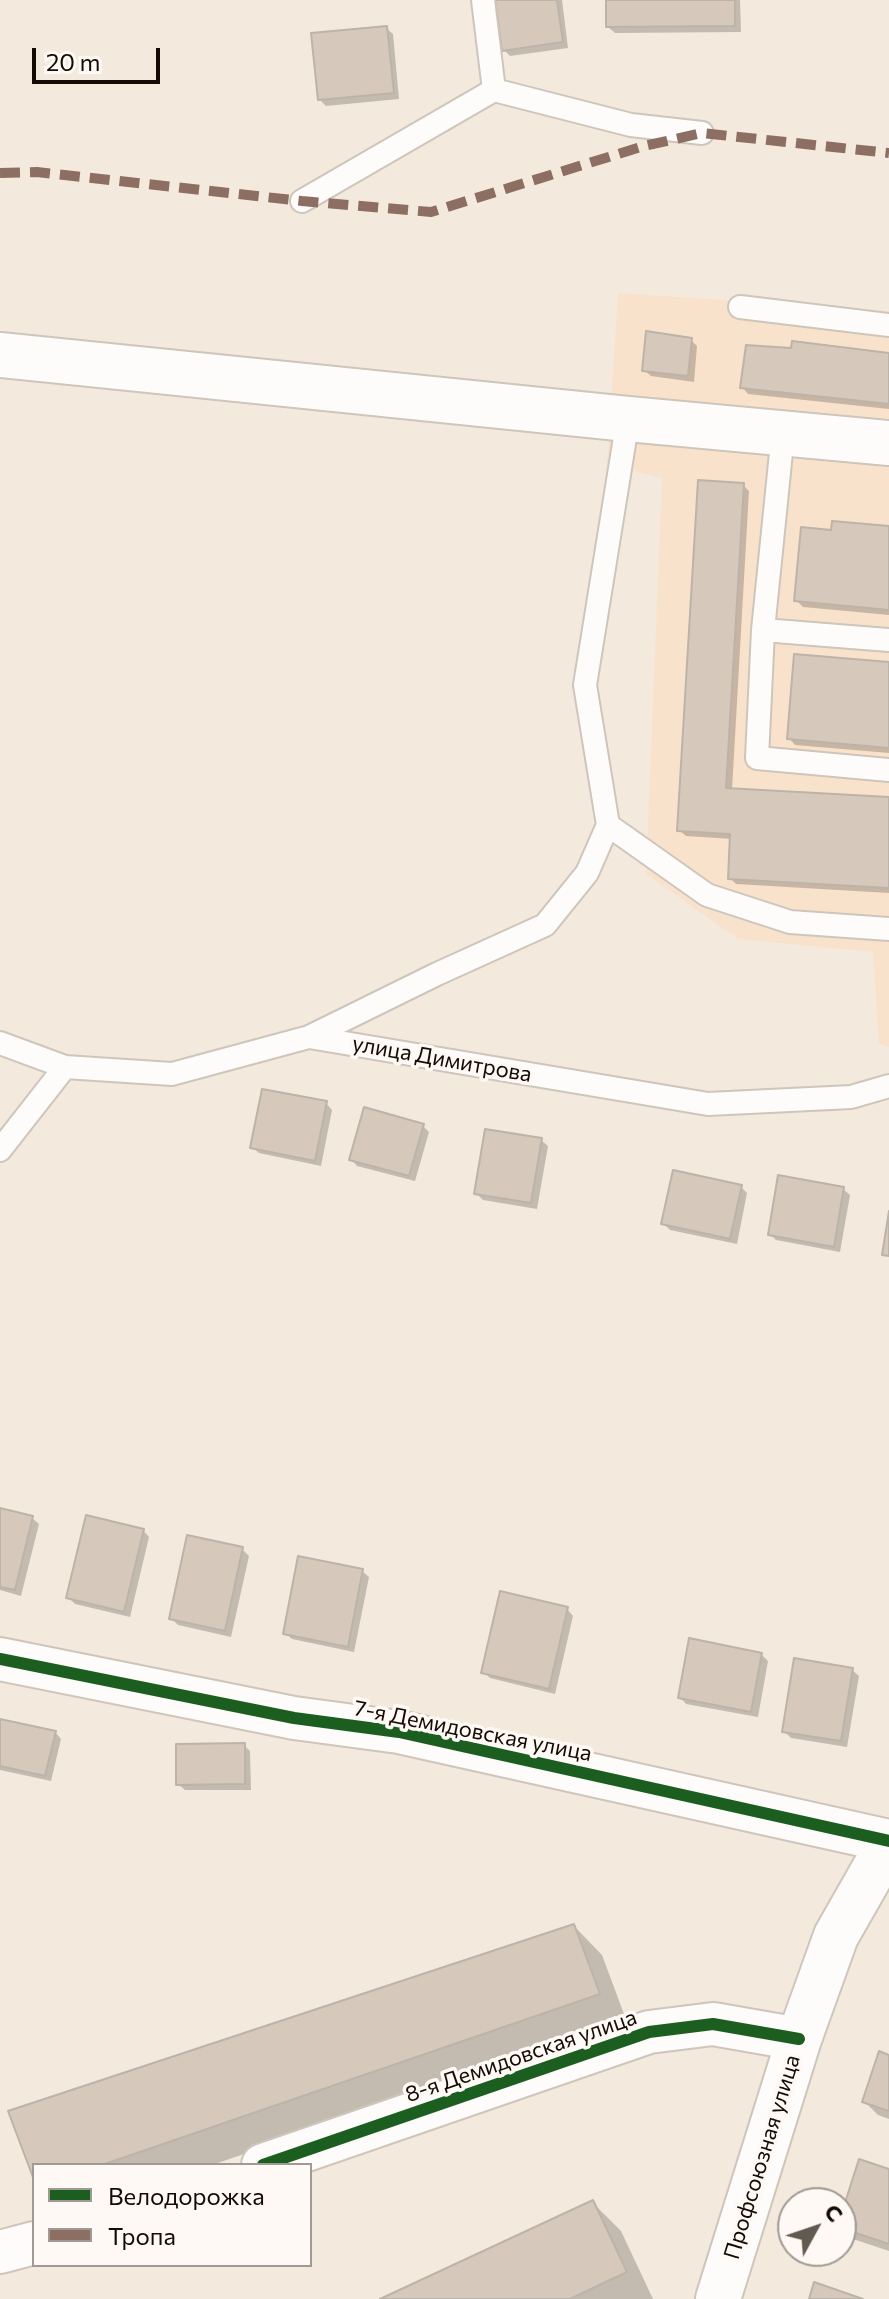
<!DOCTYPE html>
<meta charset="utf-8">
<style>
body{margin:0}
#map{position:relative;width:889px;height:2299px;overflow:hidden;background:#f4e9dd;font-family:Commissioner,sans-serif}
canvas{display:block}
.legend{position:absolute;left:32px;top:2163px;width:280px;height:104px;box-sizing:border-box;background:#fef9f4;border:2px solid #a09a94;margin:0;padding:10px 14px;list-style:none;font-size:24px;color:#130b04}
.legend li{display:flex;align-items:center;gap:16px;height:40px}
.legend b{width:40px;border:2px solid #a09a94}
.north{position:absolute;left:777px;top:2187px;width:80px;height:80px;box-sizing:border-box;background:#fef9f4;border:2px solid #a09a94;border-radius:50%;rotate:50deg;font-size:22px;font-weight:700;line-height:32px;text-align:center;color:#130b04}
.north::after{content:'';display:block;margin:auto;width:28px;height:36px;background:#625950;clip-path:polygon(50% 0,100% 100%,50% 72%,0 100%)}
.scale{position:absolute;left:32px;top:48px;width:128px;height:36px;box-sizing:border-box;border:4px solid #130b04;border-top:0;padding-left:10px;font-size:24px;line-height:28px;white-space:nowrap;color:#130b04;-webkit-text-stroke:6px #fef9f4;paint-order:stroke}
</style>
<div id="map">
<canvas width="889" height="2299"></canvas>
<ul class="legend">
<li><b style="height:10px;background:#1b5e20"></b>Велодорожка</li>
<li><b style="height:10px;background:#8d6e63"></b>Тропа</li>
</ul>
<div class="north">С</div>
<div class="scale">20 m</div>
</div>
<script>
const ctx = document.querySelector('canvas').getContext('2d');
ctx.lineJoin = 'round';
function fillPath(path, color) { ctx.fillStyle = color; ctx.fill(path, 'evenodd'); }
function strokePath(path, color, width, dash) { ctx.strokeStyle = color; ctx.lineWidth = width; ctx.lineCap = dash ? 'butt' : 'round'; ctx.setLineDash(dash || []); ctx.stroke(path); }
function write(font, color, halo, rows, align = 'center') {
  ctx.font = font + ' Commissioner,sans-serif'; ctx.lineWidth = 7; ctx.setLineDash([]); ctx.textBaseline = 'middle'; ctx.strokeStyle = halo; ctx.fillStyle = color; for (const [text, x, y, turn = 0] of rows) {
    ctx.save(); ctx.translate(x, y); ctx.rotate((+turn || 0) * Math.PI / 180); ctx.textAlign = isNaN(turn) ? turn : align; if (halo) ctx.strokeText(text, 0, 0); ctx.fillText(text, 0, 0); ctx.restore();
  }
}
fillPath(new Path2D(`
 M 618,293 L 889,311 L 889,1047 L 879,1044 L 873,952 L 738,939 L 646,874 L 662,478 L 607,465 Z`), '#f9e2cc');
fillPath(new Path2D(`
 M 497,0 L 562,0 L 568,48 L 510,56 L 504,50 Z
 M 608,0 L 740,0 L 741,32 L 615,33 L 608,27 Z
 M 386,28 L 393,34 L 399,99 L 326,106 L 319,99 Z
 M 691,340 L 697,346 L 694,382 L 651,376 L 644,370 Z
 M 889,355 L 889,409 L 748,394 L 742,387 Z
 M 743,485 L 749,491 L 732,790 L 889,799 L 889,893 L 736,884 L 730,878 L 732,839 L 686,836 L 679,830 Z
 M 889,528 L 889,615 L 803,607 L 796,600 L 833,532 Z
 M 889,664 L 889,753 L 795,745 L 789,738 Z
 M 326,1103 L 332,1110 L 321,1166 L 259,1153 L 252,1147 Z
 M 423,1126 L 429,1132 L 415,1181 L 357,1166 L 351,1159 Z
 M 541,1140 L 548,1146 L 537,1209 L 483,1200 L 477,1194 Z
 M 741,1187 L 747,1193 L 737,1244 L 670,1230 L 663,1223 Z
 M 843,1189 L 850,1195 L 840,1252 L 776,1240 L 770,1234 Z
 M 0,1510 L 32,1518 L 39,1524 L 21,1596 L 0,1590 Z
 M 143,1530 L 149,1537 L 130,1617 L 75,1604 L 68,1597 Z
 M 242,1549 L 249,1556 L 231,1637 L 178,1625 L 171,1618 Z
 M 362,1571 L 369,1577 L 354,1652 L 292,1639 L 285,1633 Z
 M 567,1609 L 573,1616 L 555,1694 L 490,1678 L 484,1672 Z
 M 761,1654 L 768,1661 L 758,1717 L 686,1704 L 680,1697 Z
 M 852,1670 L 859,1676 L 847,1747 L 791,1738 L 784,1731 Z
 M 0,1721 L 55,1732 L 61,1739 L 51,1781 L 0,1770 Z
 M 244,1745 L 250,1751 L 251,1790 L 185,1790 L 178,1784 Z
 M 574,1926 L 602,1955 L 627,2022 L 212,2165 L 34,2165 L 34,2174 L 11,2112 Z
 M 889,2057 L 889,2119 L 878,2115 L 865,2102 Z
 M 889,2171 L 889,2251 L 853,2239 L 841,2227 L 841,2221 Z
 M 592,2202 L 621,2231 L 653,2299 L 384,2299 Z`), '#0003');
const building = new Path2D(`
 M 495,0 L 557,0 L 563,42 L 502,51 Z
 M 606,0 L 735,0 L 735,26 L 606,27 Z
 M 387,26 L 394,93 L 318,100 L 311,33 Z
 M 646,331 L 692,338 L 688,376 L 642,371 Z
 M 792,341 L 889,353 L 889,404 L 740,388 L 746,345 L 791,348 Z
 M 698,480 L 744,483 L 726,788 L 889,797 L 889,888 L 728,879 L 730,834 L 677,831 Z
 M 832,521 L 889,526 L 889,610 L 794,601 L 801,527 L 831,530 Z
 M 794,654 L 889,662 L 889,748 L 787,739 Z
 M 262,1089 L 327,1101 L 315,1161 L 250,1148 Z
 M 364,1107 L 424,1124 L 409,1176 L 349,1160 Z
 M 485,1129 L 542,1138 L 531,1203 L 474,1194 Z
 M 673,1170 L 742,1185 L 730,1239 L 661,1224 Z
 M 778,1175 L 844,1187 L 834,1247 L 768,1235 Z
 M 889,1211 L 889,1256 L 882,1255 Z
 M 0,1508 L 33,1516 L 15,1590 L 0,1587 Z
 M 86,1515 L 144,1529 L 124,1612 L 66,1598 Z
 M 187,1535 L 243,1547 L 225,1631 L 169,1619 Z
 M 298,1556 L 363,1569 L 348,1647 L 283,1634 Z
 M 500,1591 L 568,1607 L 549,1689 L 481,1673 Z
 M 689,1638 L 762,1653 L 751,1712 L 678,1698 Z
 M 794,1658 L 853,1668 L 841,1741 L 782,1732 Z
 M 0,1719 L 56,1731 L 45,1776 L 0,1766 Z
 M 245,1743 L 245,1784 L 176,1785 L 176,1744 Z
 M 574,1924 L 600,1994 L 102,2165 L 34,2165 L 34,2180 L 8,2111 Z
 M 879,2051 L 889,2055 L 889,2111 L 862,2102 Z
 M 859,2159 L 889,2169 L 889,2244 L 841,2228 L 841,2215 Z
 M 593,2200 L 627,2272 L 570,2299 L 380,2299 Z
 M 814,2282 L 863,2299 L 809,2299 Z`);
fillPath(building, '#d6c8ba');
strokePath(building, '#bcb3a9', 2);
const lane = new Path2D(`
 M 494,90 L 631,125 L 702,133
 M 302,201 L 494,90 L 483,0
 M 740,307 L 889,325
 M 783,433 L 763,630 L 757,758 L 889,770
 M 763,630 L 889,640
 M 608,825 L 707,895 L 790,922 L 889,929
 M 309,1037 L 437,974 L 545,925 L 587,873 L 608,825 L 585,685 L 628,419
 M 0,1043 L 65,1067 L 172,1074 L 309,1037 L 708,1104 L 851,1097 L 889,1086
 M 0,1150 L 65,1067`);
const street = new Path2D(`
 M 0,1659 L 294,1718 L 399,1732 L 889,1841
 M 263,2165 L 649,2032 L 713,2024 L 799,2039
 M 0,2252 L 34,2243`);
const secondary = new Path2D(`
 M 0,355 L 628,419 L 889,443
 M 718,2299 L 799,2039 L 836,1936 L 889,1843`);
strokePath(lane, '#cec5bb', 26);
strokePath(street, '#cec5bb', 46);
strokePath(secondary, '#cec5bb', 48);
strokePath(lane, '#fdfcfa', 22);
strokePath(street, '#fdfcfa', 42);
strokePath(secondary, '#fdfcfa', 44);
strokePath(new Path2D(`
 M 0,173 L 37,172 L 302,201 L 431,212 L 644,146 L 702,133 L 889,153`), '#8d6e63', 10, [20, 10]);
strokePath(new Path2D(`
 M 0,1659 L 294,1718 L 399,1732 L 889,1841
 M 263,2165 L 649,2032 L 713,2024 L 799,2039`), '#1b5e20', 12);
write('22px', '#130b04', '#fef9f4', [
 ["улица Димитрова",442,1059,10],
 ["7-я Демидовская улица",473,1731,11],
 ["8-я Демидовская улица",521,2056,-19],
 ["Профсоюзная улица",762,2157,-73]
]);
</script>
